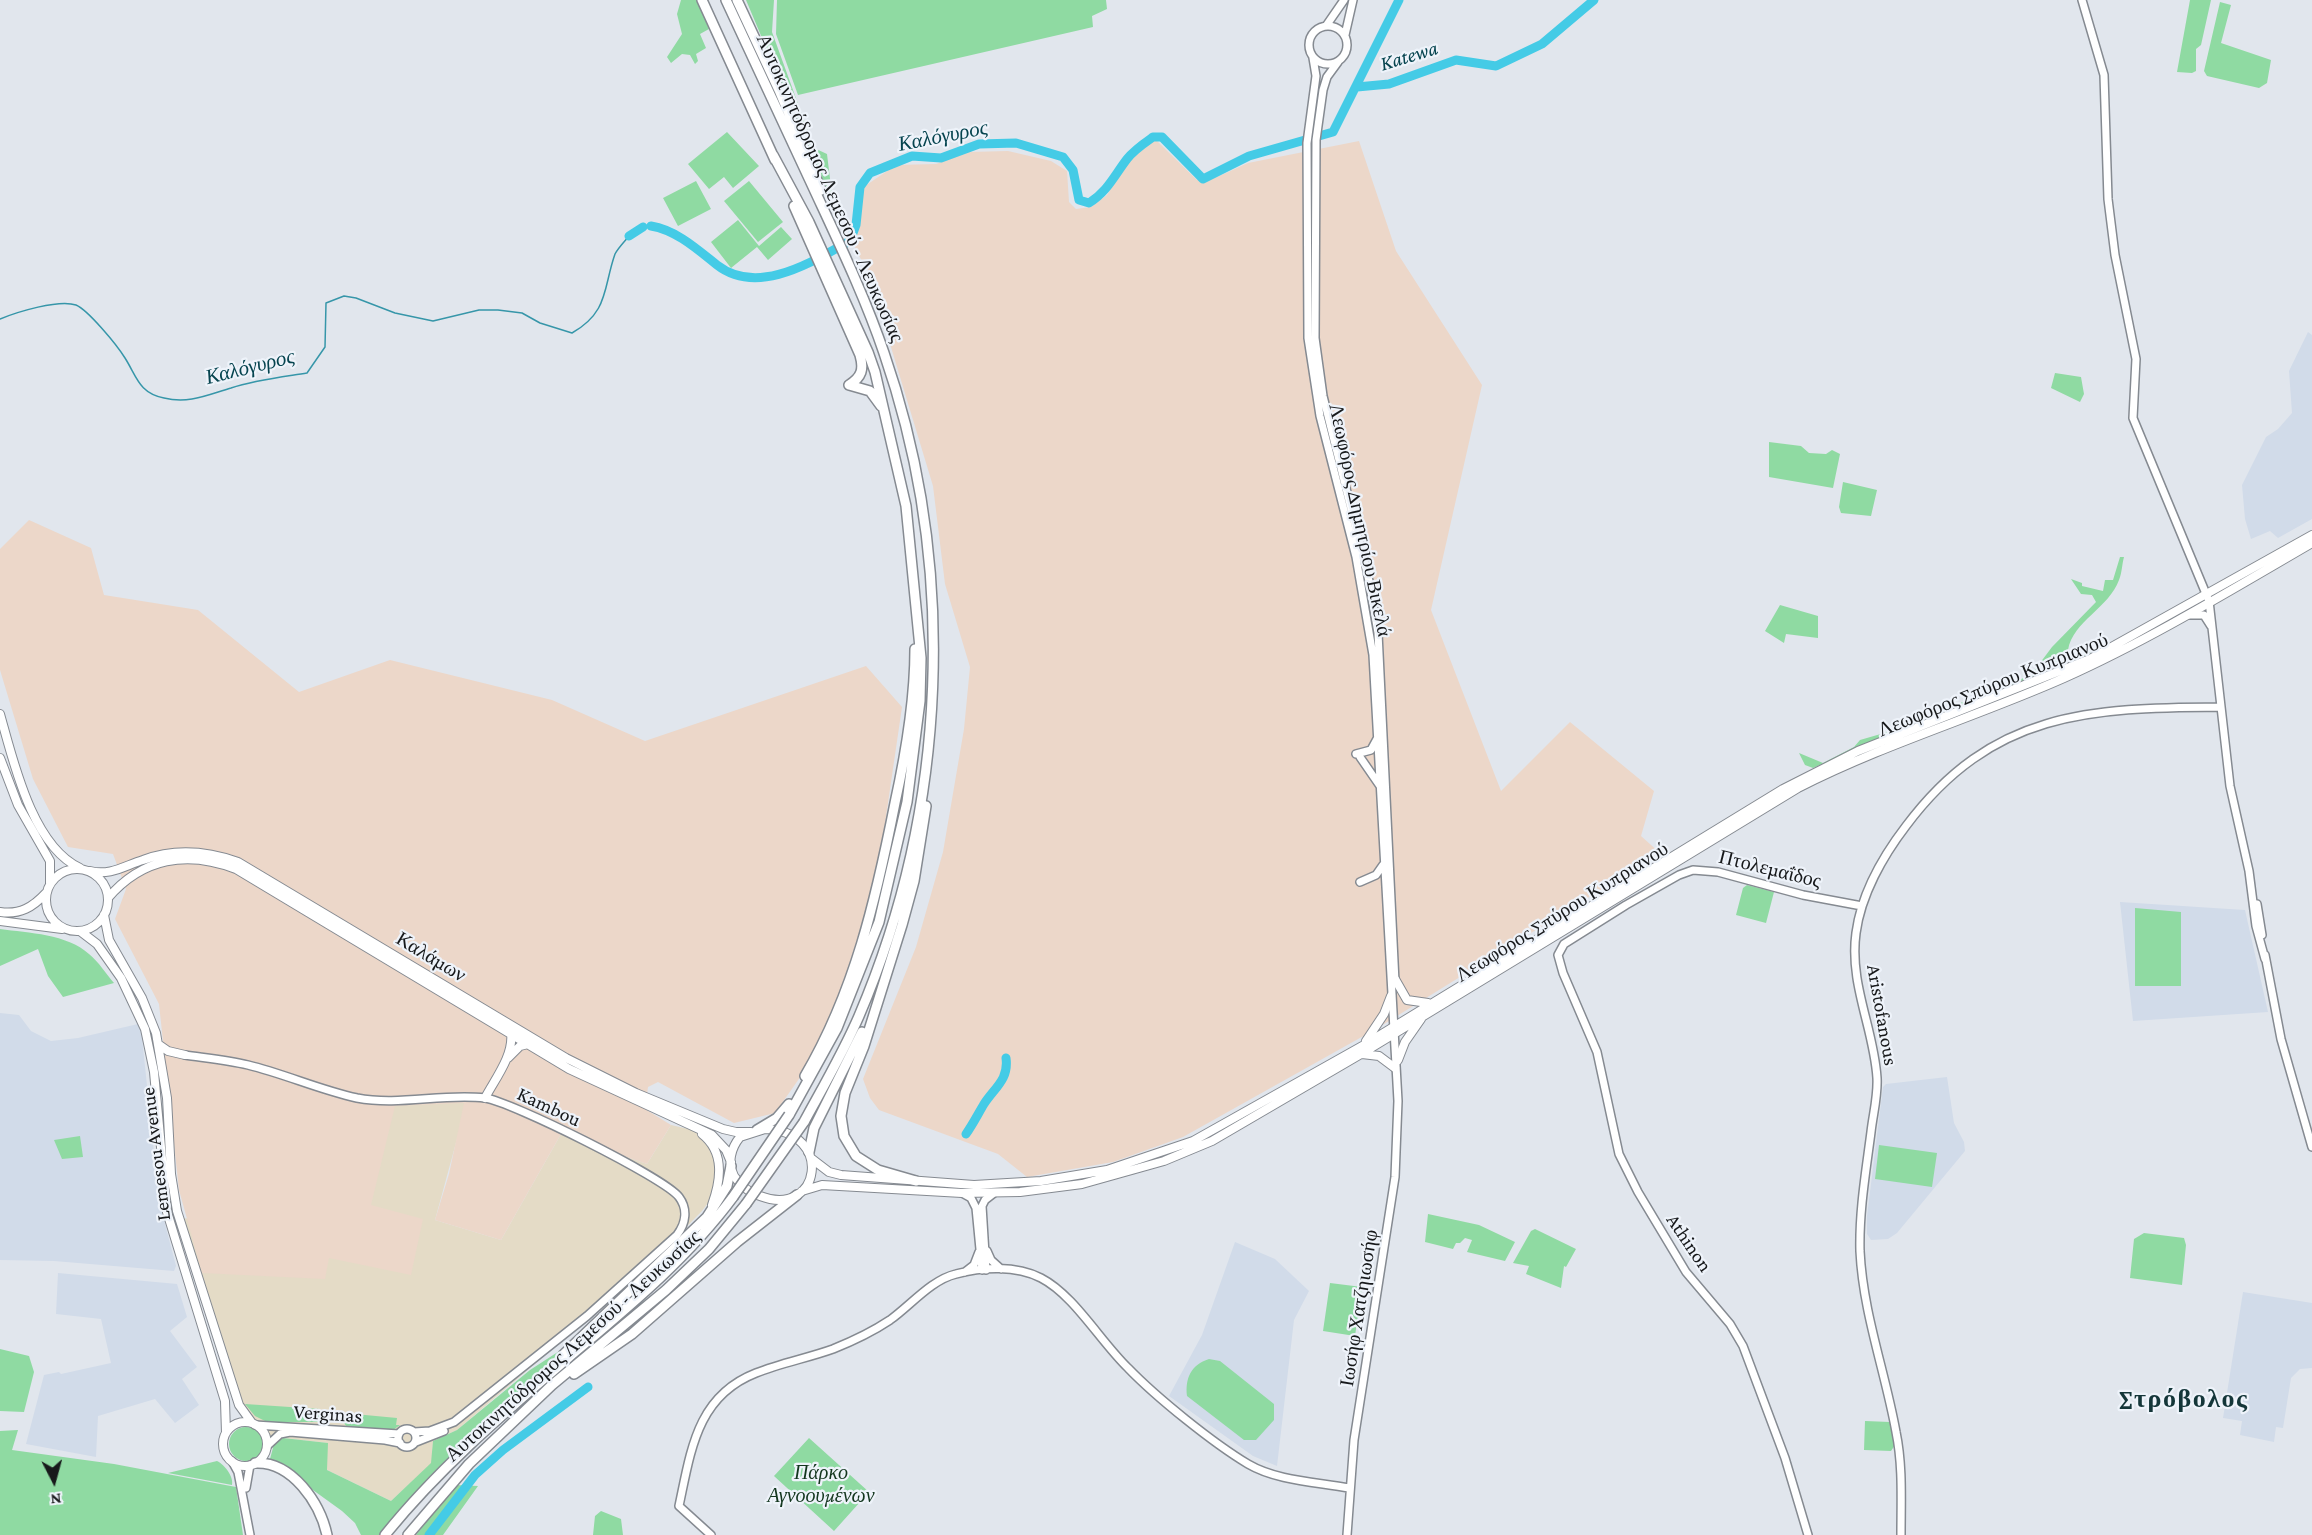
<!DOCTYPE html>
<meta charset="utf-8">
<style>
body{margin:0}
#map{position:relative;width:2312px;height:1535px;overflow:hidden;background:#e1e6ed;font-family:"Crimson Pro",serif}
canvas{display:block}
.north{position:absolute;left:24px;top:1451px;width:60px;height:60px;-webkit-text-stroke:4px #eef3fa;paint-order:stroke;rotate:174deg;font-size:16px;font-weight:700;line-height:24px;text-align:center;color:#17191b}
.north::after{content:'';display:block;margin:auto;width:21px;height:27px;background:#17191b;clip-path:polygon(50% 0,100% 100%,50% 72%,0 100%)}
</style>
<div id="map">
<canvas width="2312" height="1535"></canvas>
<div class="north">N</div>
</div>
<script>
const ctx = document.querySelector('canvas').getContext('2d');
ctx.lineJoin = 'round';
function fillPath(path, color) { ctx.fillStyle = color; ctx.fill(path, 'evenodd'); }
function strokePath(path, color, width, dash) { ctx.strokeStyle = color; ctx.lineWidth = width; ctx.lineCap = dash ? 'butt' : 'round'; ctx.setLineDash(dash || []); ctx.stroke(path); }
function write(font, color, halo, rows, align = 'center') {
  ctx.font = font + ' "Crimson Pro",serif'; ctx.lineWidth = 4.5; ctx.setLineDash([]); ctx.textBaseline = 'middle'; ctx.strokeStyle = halo; ctx.fillStyle = color; for (const [text, x, y, turn = 0] of rows) {
    ctx.save(); ctx.translate(x, y); ctx.rotate((+turn || 0) * Math.PI / 180); ctx.textAlign = isNaN(turn) ? turn : align; if (halo) ctx.strokeText(text, 0, 0); ctx.fillText(text, 0, 0); ctx.restore();
  }
}
fillPath(new Path2D(`
 M 506,1037 L 457,1139 L 435,1220 L 501,1240 L 561,1134 L 647,1164 L 671,1125 L 697,1131 L 718,1155 L 720,1187 L 702,1211 L 635,1279 L 457,1430 L 433,1441 L 432,1463 L 391,1501 L 327,1470 L 327,1443 L 283,1438 L 274,1444 L 268,1431 L 256,1421 L 241,1402 L 181,1218 L 301,1228 L 393,1104 Z`), '#e4dbc6');
fillPath(new Path2D(`
 M 1155,139 L 1197,180 L 1217,177 L 1248,163 L 1359,141 L 1396,251 L 1482,385 L 1431,610 L 1501,791 L 1570,722 L 1654,791 L 1641,836 L 1660,853 L 1376,1029 L 1183,1137 L 1113,1162 L 1027,1177 L 998,1154 L 879,1110 L 870,1098 L 863,1079 L 916,947 L 943,852 L 964,729 L 970,667 L 945,584 L 933,486 L 868,271 L 855,249 L 862,188 L 896,165 L 936,164 L 969,152 L 1008,151 L 1051,161 L 1067,171 L 1069,202 L 1076,209 L 1091,207 L 1107,195 L 1130,159 Z
 M 29,520 L 91,548 L 104,595 L 198,610 L 299,692 L 390,660 L 552,700 L 645,741 L 866,666 L 902,707 L 877,878 L 837,1002 L 801,1076 L 775,1113 L 734,1123 L 658,1082 L 648,1087 L 645,1109 L 671,1125 L 647,1164 L 561,1134 L 501,1240 L 435,1220 L 449,1174 L 464,1103 L 395,1106 L 371,1205 L 423,1219 L 411,1275 L 329,1258 L 325,1279 L 202,1273 L 179,1190 L 159,1004 L 115,919 L 126,889 L 113,854 L 68,847 L 33,779 L 0,670 L 0,549 Z`), '#ecd7c9');
fillPath(new Path2D(`
 M 2308,332 L 2312,335 L 2312,519 L 2278,538 L 2270,531 L 2251,539 L 2245,519 L 2242,485 L 2266,437 L 2278,429 L 2292,413 L 2289,371 Z
 M 2120,902 L 2245,910 L 2268,1012 L 2133,1021 Z
 M 0,1013 L 19,1015 L 31,1031 L 51,1041 L 78,1038 L 138,1024 L 141,1028 L 159,1201 L 176,1266 L 174,1271 L 54,1261 L 0,1260 Z
 M 1947,1077 L 1954,1123 L 1964,1142 L 1965,1151 L 1897,1233 L 1888,1239 L 1871,1240 L 1867,1234 L 1867,1216 L 1883,1087 L 1886,1084 Z
 M 1235,1242 L 1275,1259 L 1309,1291 L 1294,1320 L 1277,1466 L 1253,1456 L 1169,1396 L 1202,1335 Z
 M 58,1273 L 177,1284 L 187,1317 L 170,1331 L 197,1367 L 182,1379 L 199,1405 L 175,1423 L 155,1399 L 98,1416 L 96,1457 L 26,1444 L 44,1375 L 59,1372 L 61,1374 L 111,1363 L 101,1319 L 56,1314 Z
 M 2243,1292 L 2312,1303 L 2312,1368 L 2300,1369 L 2291,1378 L 2283,1428 L 2276,1427 L 2274,1442 L 2240,1435 L 2242,1421 L 2223,1418 Z`), '#d1dbe9');
fillPath(new Path2D(`
 M 681,0 L 697,0 L 709,29 L 700,34 L 706,48 L 696,54 L 698,61 L 695,64 L 690,55 L 682,54 L 671,63 L 667,57 L 682,34 L 677,14 Z
 M 746,0 L 774,0 L 772,32 L 814,148 L 827,154 L 832,195 L 829,197 Z
 M 777,0 L 1106,0 L 1107,9 L 1092,16 L 1093,27 L 798,95 L 776,34 Z
 M 2190,0 L 2211,0 L 2201,45 L 2196,49 L 2196,71 L 2192,73 L 2177,72 Z
 M 2220,2 L 2231,5 L 2221,43 L 2271,60 L 2267,83 L 2259,88 L 2207,76 L 2204,71 Z
 M 727,132 L 759,166 L 733,188 L 724,177 L 709,189 L 688,164 Z
 M 696,181 L 711,209 L 678,226 L 663,198 Z
 M 749,181 L 783,222 L 758,242 L 724,201 Z
 M 738,220 L 759,246 L 781,227 L 792,239 L 768,260 L 757,247 L 731,268 L 711,242 Z
 M 2055,373 L 2081,377 L 2084,394 L 2080,402 L 2051,388 Z
 M 1769,442 L 1801,446 L 1809,453 L 1826,454 L 1832,450 L 1840,454 L 1833,488 L 1769,477 Z
 M 1843,482 L 1877,490 L 1871,516 L 1841,513 L 1839,507 Z
 M 2120,557 L 2124,557 C 2122,564 2122,573 2119,580 C 2109,608 2073,621 2068,650 L 2076,655 L 2091,652 L 2074,661 L 2068,654 L 2043,675 L 1911,726 L 1813,768 L 1805,765 L 1799,753 L 1823,763 L 1854,747 L 1860,740 L 1891,731 L 1894,724 L 1900,727 L 2031,675 L 2052,647 L 2096,602 L 2092,595 L 2081,594 L 2071,579 L 2082,583 L 2082,586 L 2103,591 L 2105,580 L 2113,580 Z
 M 1780,605 L 1818,616 L 1818,638 L 1786,634 L 1784,643 L 1765,631 Z
 M 1747,885 L 1774,892 L 1766,923 L 1736,915 L 1743,888 Z
 M 2135,908 L 2181,912 L 2181,986 L 2135,986 Z
 M 0,929 C 29,933 67,934 89,954 C 99,962 106,974 114,983 L 63,997 L 48,976 L 38,949 L 0,966 Z
 M 80,1136 L 83,1157 L 62,1159 L 54,1140 Z
 M 1879,1145 L 1937,1153 L 1932,1187 L 1875,1179 Z
 M 1428,1214 L 1479,1225 L 1515,1242 L 1505,1261 L 1467,1252 L 1472,1240 L 1465,1238 L 1460,1243 L 1456,1243 L 1453,1249 L 1425,1242 Z
 M 1535,1229 L 1576,1249 L 1566,1267 L 1564,1266 L 1561,1288 L 1526,1274 L 1529,1266 L 1513,1263 L 1531,1231 Z
 M 2144,1233 L 2184,1238 L 2186,1245 L 2182,1285 L 2130,1278 L 2134,1239 Z
 M 1330,1283 L 1362,1287 L 1355,1336 L 1323,1331 Z
 M 564,1348 L 507,1406 L 429,1477 L 379,1535 L 361,1535 L 355,1523 L 342,1511 L 270,1459 L 274,1444 L 283,1438 L 328,1443 L 327,1470 L 391,1501 L 431,1463 L 433,1441 L 457,1430 L 530,1370 Z
 M 0,1349 L 29,1356 L 34,1372 L 24,1412 L 0,1411 Z
 M 1209,1359 L 1220,1361 L 1274,1404 L 1274,1420 L 1256,1440 L 1244,1440 L 1187,1396 C 1185,1378 1191,1365 1209,1359 Z
 M 245,1404 L 320,1409 L 319,1422 L 267,1422 L 255,1416 Z
 M 344,1413 L 397,1418 L 396,1425 L 400,1425 L 393,1430 L 348,1428 L 343,1422 Z
 M 1865,1421 L 1890,1422 L 1895,1445 L 1891,1451 L 1864,1450 Z
 M229 1444a17 17 0 1 1 34 0a17 17 0 1 1-34 0Z
 M 18,1430 L 12,1450 L 114,1464 L 236,1487 L 243,1535 L 0,1535 L 0,1431 Z
 M 809,1438 L 869,1492 L 834,1531 L 774,1476 Z
 M 217,1461 C 225,1465 234,1477 232,1485 L 168,1473 Z
 M 455,1485 L 478,1486 L 443,1535 L 416,1535 Z
 M 601,1511 L 621,1519 L 623,1535 L 593,1535 L 595,1516 Z`), '#8fdaa2');
strokePath(new Path2D(`
 M 0,319 C 17,312 59,299 76,305 C 88,310 117,345 125,358 C 137,377 139,393 164,398 C 189,404 207,395 231,388 C 255,380 282,377 307,373 L 325,347 L 326,303 L 344,296 L 356,298 L 395,313 L 433,321 L 479,310 L 498,310 L 522,313 L 540,323 L 572,333 C 609,312 603,288 615,254 C 618,248 625,241 629,236`), '#3696a9', 1.5);
strokePath(new Path2D(`
 M 1357,87 L 1389,84 L 1456,60 L 1496,66 L 1542,44 L 1594,0
 M 651,226 C 676,230 697,249 717,265 C 758,297 813,261 850,241 L 856,225 L 860,187 L 870,173 L 912,156 L 941,158 L 979,144 L 1016,143 L 1063,157 L 1073,170 L 1079,200 L 1089,203 C 1107,192 1114,176 1127,159 C 1134,150 1143,144 1153,137 L 1162,137 L 1203,179 L 1249,156 L 1333,132 L 1399,0
 M 629,236 L 643,227
 M 966,1134 C 973,1124 978,1114 984,1104 C 994,1088 1009,1080 1006,1058
 M 429,1535 L 475,1475 L 503,1450 L 588,1387`), '#44cbe6', 9);
const secondary = new Path2D(`
 M 2082,0 L 2104,75 L 2108,199 L 2115,255 L 2136,359 L 2133,418 L 2209,601 L 2230,786 L 2249,871 L 2256,926 L 2265,959
 M1309 45a19 19 0 1 1 38 0a19 19 0 1 1-38 0Z
 M 1326,26 L 1344,0
 M 1345,35 L 1353,0
 M 1313,58 L 1316,76 L 1307,143 L 1308,338 L 1320,416 L 1356,557 L 1373,655 L 1398,1101 L 1395,1177 L 1354,1440 L 1347,1535
 M 1338,62 L 1327,77 L 1323,90 L 1316,140 L 1315,338 L 1323,396 L 1369,581 L 1378,633 L 1395,982
 M 2190,615 L 2204,615 L 2211,626
 M 1356,754 L 1371,750 L 1377,739
 M 1360,757 L 1380,786
 M 1360,882 L 1376,875 L 1383,865
 M 2257,904 L 2262,935
 M 2265,955 L 2281,1039 L 2312,1147
 M 185,1055 C 206,1058 228,1060 248,1065 C 285,1074 320,1090 357,1098 C 400,1106 442,1093 485,1098 C 510,1101 665,1178 679,1197 C 688,1209 686,1223 677,1235 L 587,1316 L 454,1422 L 430,1431 L 414,1432
 M 962,1193 L 971,1198 L 976,1208 L 982,1270
 M 987,1251 L 991,1260 L 1001,1269
 M 986,1270 L 982,1206 L 985,1200 L 994,1193
 M 965,1272 L 974,1265 L 979,1252
 M 255,1425 L 399,1434
 M398 1438a9 9 0 1 1 18 0a9 9 0 1 1-18 0Z
 M 416,1442 L 444,1431
 M 267,1446 L 280,1434 L 290,1432 L 385,1440 L 400,1443
 M 232,1461 L 238,1472 L 250,1535
 M 246,1488 L 250,1465
 M 711,1535 L 679,1506 C 691,1450 697,1396 756,1373 C 781,1363 808,1358 833,1349 C 853,1341 872,1332 890,1320 C 911,1305 931,1280 956,1274 C 982,1267 1016,1265 1041,1278 C 1074,1295 1100,1341 1128,1368 C 1157,1398 1213,1443 1248,1464 C 1277,1481 1317,1482 1349,1488
 M 1808,1535 L 1785,1458 L 1743,1346 L 1730,1324 L 1686,1272 L 1638,1192 L 1619,1154 L 1597,1052 L 1563,973 L 1558,955 L 1564,944 L 1626,905 L 1679,875 L 1693,870 L 1718,872 L 1803,895 L 1862,906
 M 1901,1535 C 1901,1500 1903,1466 1896,1432 C 1885,1371 1863,1313 1860,1251 C 1859,1211 1866,1171 1871,1132 C 1873,1114 1878,1096 1877,1078 C 1874,1029 1849,984 1856,933 C 1861,895 1883,856 1906,826 C 1992,711 2089,708 2221,707`);
const primary = new Path2D(`
 M 0,714 C 13,760 32,846 80,868
 M 0,758 L 18,805 L 50,861 L 50,883
 M46 900a31 31 0 1 1 62 0a31 31 0 1 1-62 0Z
 M 90,871 C 110,876 124,866 143,860 C 175,848 207,851 238,862 L 566,1058 L 636,1093 L 723,1129 L 736,1132 L 751,1132
 M 108,898 C 142,858 187,850 236,869 L 569,1069 L 712,1135 L 726,1150 L 731,1162
 M 0,912 C 20,915 33,907 46,893
 M 104,915 L 109,940 L 142,998 L 156,1033 L 167,1098 L 171,1174 L 177,1211 L 239,1405 L 252,1423
 M 0,921 L 62,929
 M 80,931 L 97,944 L 121,978 L 145,1029 L 154,1072 L 167,1212 L 225,1401 L 226,1433
 M 1395,979 L 1407,1000 L 1428,1003
 M 1366,1041 L 1384,1014 L 1391,996
 M 158,1044 L 168,1051 L 185,1055
 M 1362,1054 L 1379,1056 L 1395,1068
 M 508,1058 L 520,1046 L 528,1044
 M 1398,1060 L 1405,1042 L 1421,1019
 M 485,1098 C 495,1079 514,1055 511,1033
 M 765,1129 C 835,1131 821,1219 760,1196 C 750,1193 740,1185 734,1176 C 727,1163 731,1148 740,1137 Z
 M 702,1134 C 725,1152 721,1180 712,1205
 M 812,1159 L 829,1172 L 841,1175 L 974,1185 L 1041,1181 L 1107,1170 L 1193,1141 L 1364,1045 L 1783,789 L 1858,751 L 2090,659 L 2312,535
 M 802,1191 L 822,1185 L 962,1193 L 1020,1192 L 1082,1184 L 1164,1161 L 1212,1141 L 1361,1054 L 1798,788 C 1884,744 1976,717 2064,678 C 2149,640 2231,590 2312,543
 M223 1444a22 22 0 1 1 44 0a22 22 0 1 1-44 0Z`);
const highway = new Path2D(`
 M 702,0 L 775,160
 M 726,0 C 755,63 785,126 814,189 C 839,243 865,297 884,353 C 958,567 948,808 859,1016 C 843,1053 823,1087 804,1122
 M 737,0 L 779,90 L 821,190
 M 773,155 L 809,222 L 868,352 L 875,372 L 906,506 L 921,658 L 920,701 L 907,802 L 879,922 L 837,1028 L 789,1115
 M 794,206 L 860,355 C 864,369 862,377 849,385
 M 849,385 L 870,391 L 881,406
 M 805,1076 C 855,991 876,899 895,803 C 906,753 915,700 915,649
 M 757,1130 L 777,1118 L 789,1104
 M 809,1152 L 814,1128 L 862,1032
 M 916,1181 L 878,1170 L 856,1156 L 844,1136 L 841,1116 L 845,1093 L 864,1046 L 902,925 L 914,881 L 926,806
 M 563,1355 L 707,1217 L 727,1186 L 731,1166
 M 574,1374 L 632,1334 L 737,1242 L 797,1195
 M 255,1463 C 292,1461 320,1503 327,1535
 M 385,1535 C 439,1468 504,1413 569,1357 C 627,1308 687,1259 733,1197
 M 408,1535 L 469,1464 L 552,1385 L 666,1290 L 709,1249 L 746,1204`);
strokePath(secondary, '#858a91', 10);
strokePath(primary, '#858a91', 10);
strokePath(highway, '#858a91', 12);
strokePath(secondary, '#fff', 7);
strokePath(primary, '#fff', 8);
strokePath(highway, '#fff', 9);
const highwayBridge = new Path2D(`
 M 733,1197 L 789,1115
 M 746,1204 L 804,1122`);
strokePath(highwayBridge, '#858a91', 12, []);
strokePath(highwayBridge, '#fff', 9);
write('20px', '#17191b', '#eef3fa', [
 ["Αυτοκινητόδρομος Λεμεσού - Λευκωσίας",830,188,66],
 ["Λεωφόρος Δημητρίου Βικελά",1360,520,78],
 ["Λεωφόρος Σπύρου Κυπριανού",1993,685,-22],
 ["Πτολεμαΐδος",1770,869,14],
 ["Λεωφόρος Σπύρου Κυπριανού",1562,912,-32],
 ["Καλάμων",431,957,31],
 ["Aristofanous",1882,1015,80],
 ["Kambou",549,1107,25],
 ["Lemesou Avenue",156,1154,-97],
 ["Athinon",1689,1243,56],
 ["Ιωσήφ Χατζηιωσήφ",1359,1308,-81],
 ["Αυτοκινητόδρομος Λεμεσού - Λευκωσίας",573,1346,-42],
 ["Verginas",328,1414,4]
]);
write('italic 20px', '#13361e', '#eef3fa', [
 ["Πάρκο",821,1473],
 ["Αγνοουμένων",821,1496]
]);
write('italic 21px', '#06444f', '#eef3fa', [
 ["Katewa",1409,56,-17],
 ["Καλόγυρος",943,136,-11],
 ["Καλόγυρος",250,367,-14]
]);
ctx.letterSpacing = '1.5px';
write('bold 26px', '#143639', '#eef3fa', [
 ["Στρόβολος",2184,1399]
]);
ctx.letterSpacing = '0px';
</script>
